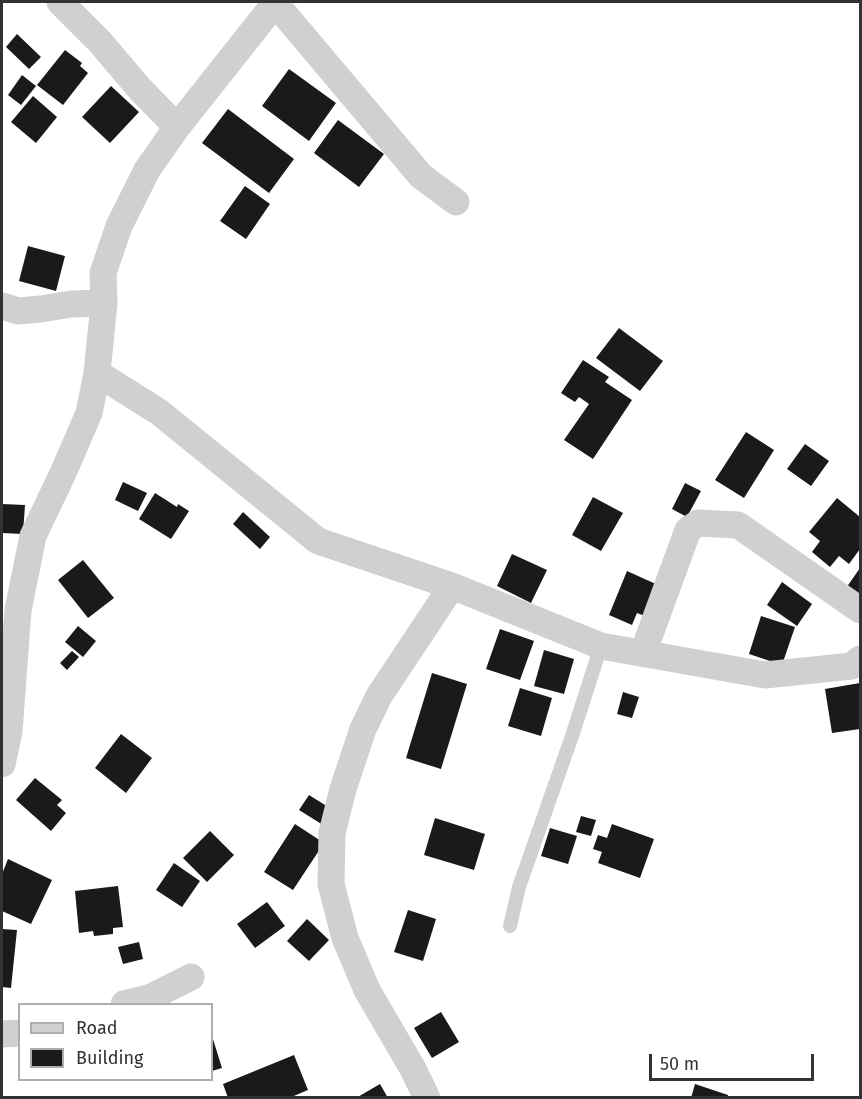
<!DOCTYPE html>
<style>
body{margin:0}
#map{position:relative;width:862px;height:1099px;overflow:hidden;background:#fff;font-family:"Fira Sans",sans-serif}
canvas{display:block}
.frame{position:absolute;inset:0;border:3px solid #333;pointer-events:none}
.legend{position:absolute;left:18px;top:1003px;width:195px;height:78px;box-sizing:border-box;background:#fff;border:2px solid #adadad;margin:0;padding:8px 10px;list-style:none;font-size:18px;color:#333}
.legend li{display:flex;align-items:center;gap:12px;height:30px}
.legend b{width:30px;border:2px solid #adadad}
.scale{position:absolute;left:649px;top:1054px;width:165px;height:27px;box-sizing:border-box;border:3px solid #333;border-top:0;padding-left:8px;font-size:18px;line-height:21px;white-space:nowrap;color:#333;-webkit-text-stroke:4px #fff;paint-order:stroke}
</style>
<div id="map">
<canvas width="862" height="1099"></canvas>
<div class="frame"></div>
<ul class="legend">
<li><b style="height:8px;background:#d0d0d0"></b>Road</li>
<li><b style="height:16px;background:#1a1a1a"></b>Building</li>
</ul>
<div class="scale">50 m</div>
</div>
<script>
const ctx = document.querySelector('canvas').getContext('2d');
ctx.lineJoin = 'round';
function fillPath(path, color) { ctx.fillStyle = color; ctx.fill(path, 'evenodd'); }
function strokePath(path, color, width, dash) { ctx.strokeStyle = color; ctx.lineWidth = width; ctx.lineCap = dash ? 'butt' : 'round'; ctx.setLineDash(dash || []); ctx.stroke(path); }
fillPath(new Path2D(`
 M 17,34 L 41,57 L 29,69 L 6,47 Z
 M 65,50 L 82,63 L 80,66 L 88,73 L 63,105 L 37,85 Z
 M 289,69 L 336,103 L 309,141 L 262,106 Z
 M 22,75 L 36,86 L 21,105 L 8,95 Z
 M 111,86 L 139,112 L 110,143 L 82,117 Z
 M 33,96 L 57,117 L 36,143 L 11,122 Z
 M 228,109 L 294,159 L 269,193 L 202,143 Z
 M 338,120 L 384,154 L 359,187 L 314,153 Z
 M 245,186 L 270,204 L 246,239 L 220,221 Z
 M 28,246 L 65,256 L 56,291 L 19,281 Z
 M 619,328 L 663,361 L 640,391 L 596,358 Z
 M 583,360 L 609,377 L 605,382 L 632,400 L 593,459 L 564,440 L 589,404 L 579,397 L 575,402 L 561,393 Z
 M 746,432 L 774,450 L 744,498 L 715,480 Z
 M 805,444 L 829,461 L 811,486 L 787,469 Z
 M 123,482 L 147,493 L 138,511 L 115,500 Z
 M 685,483 L 701,491 L 687,517 L 672,509 Z
 M 155,493 L 177,507 L 178,504 L 189,511 L 171,539 L 139,519 Z
 M 593,497 L 623,513 L 601,551 L 572,535 Z
 M 837,498 L 860,517 L 860,549 L 849,564 L 839,556 L 830,567 L 812,552 L 820,541 L 809,532 Z
 M 2,504 L 25,505 L 23,534 L 2,533 Z
 M 243,512 L 270,537 L 260,549 L 233,524 Z
 M 512,554 L 547,570 L 531,603 L 497,586 Z
 M 83,560 L 114,598 L 88,618 L 58,580 Z
 M 860,568 L 860,603 L 844,591 Z
 M 627,571 L 658,585 L 645,616 L 637,613 L 632,625 L 609,615 Z
 M 782,582 L 812,604 L 797,626 L 767,605 Z
 M 761,616 L 795,627 L 782,665 L 749,654 Z
 M 78,626 L 96,641 L 83,657 L 65,642 Z
 M 500,629 L 534,641 L 520,680 L 486,669 Z
 M 544,650 L 574,659 L 564,694 L 534,686 Z
 M 72,651 L 79,657 L 67,670 L 60,663 Z
 M 432,673 L 467,684 L 441,769 L 406,758 Z
 M 860,683 L 860,729 L 832,733 L 825,689 Z
 M 520,688 L 552,698 L 541,736 L 508,726 Z
 M 623,692 L 639,697 L 632,718 L 617,714 Z
 M 121,734 L 152,758 L 126,793 L 95,768 Z
 M 35,778 L 62,800 L 57,805 L 66,813 L 51,831 L 16,800 Z
 M 309,795 L 333,810 L 323,825 L 299,810 Z
 M 581,816 L 596,820 L 591,836 L 576,832 Z
 M 435,818 L 485,834 L 474,870 L 424,855 Z
 M 295,824 L 324,843 L 293,890 L 264,872 Z
 M 612,824 L 654,839 L 640,878 L 598,863 L 602,852 L 593,849 L 598,835 L 607,838 Z
 M 550,828 L 577,836 L 568,864 L 541,856 Z
 M 210,831 L 234,855 L 207,882 L 183,858 Z
 M 8,859 L 52,880 L 31,924 L 2,911 L 3,908 L 2,907 L 2,874 Z
 M 174,863 L 200,881 L 182,907 L 156,890 Z
 M 118,886 L 123,927 L 113,928 L 113,934 L 94,936 L 93,931 L 79,933 L 75,891 Z
 M 267,902 L 285,926 L 255,948 L 237,924 Z
 M 408,910 L 436,919 L 423,961 L 394,952 Z
 M 307,919 L 329,940 L 309,961 L 287,941 Z
 M 2,929 L 17,930 L 11,988 L 2,987 Z
 M 139,942 L 143,959 L 123,964 L 118,947 Z
 M 441,1012 L 459,1042 L 432,1058 L 414,1028 Z
 M 212,1036 L 222,1068 L 212,1071 Z
 M 294,1055 L 308,1090 L 289,1098 L 228,1098 L 223,1084 Z
 M 380,1084 L 388,1098 L 356,1098 Z
 M 695,1084 L 728,1095 L 728,1098 L 691,1098 Z`), '#1a1a1a');
strokePath(new Path2D(`
 M 510,926 L 519,887 L 572,736 L 601,646`), '#d0d0d0', 14);
strokePath(new Path2D(`
 M 60,2 L 100,42 L 139,88 L 177,127
 M 275,3 L 421,176 L 456,202
 M 2,306 L 18,311 L 41,309 L 71,304 L 104,303
 M 97,373 L 159,412 L 318,541 L 452,586 L 601,646 L 765,675 L 852,666 L 860,659
 M 643,653 L 688,530 L 698,523 L 738,525 L 860,610
 M 2,764 L 9,732 L 18,610 L 33,536 L 63,473 L 89,413 L 97,373 L 104,303 L 103,273 L 119,226 L 147,170 L 177,127 L 276,2
 M 124,1004 L 149,998 L 191,977
 M 2,1034 L 20,1033
 M 427,1098 L 413,1069 L 367,990 L 345,938 L 331,884 L 332,833 L 343,789 L 363,729 L 379,696 L 452,586`), '#d0d0d0', 27);
</script>
